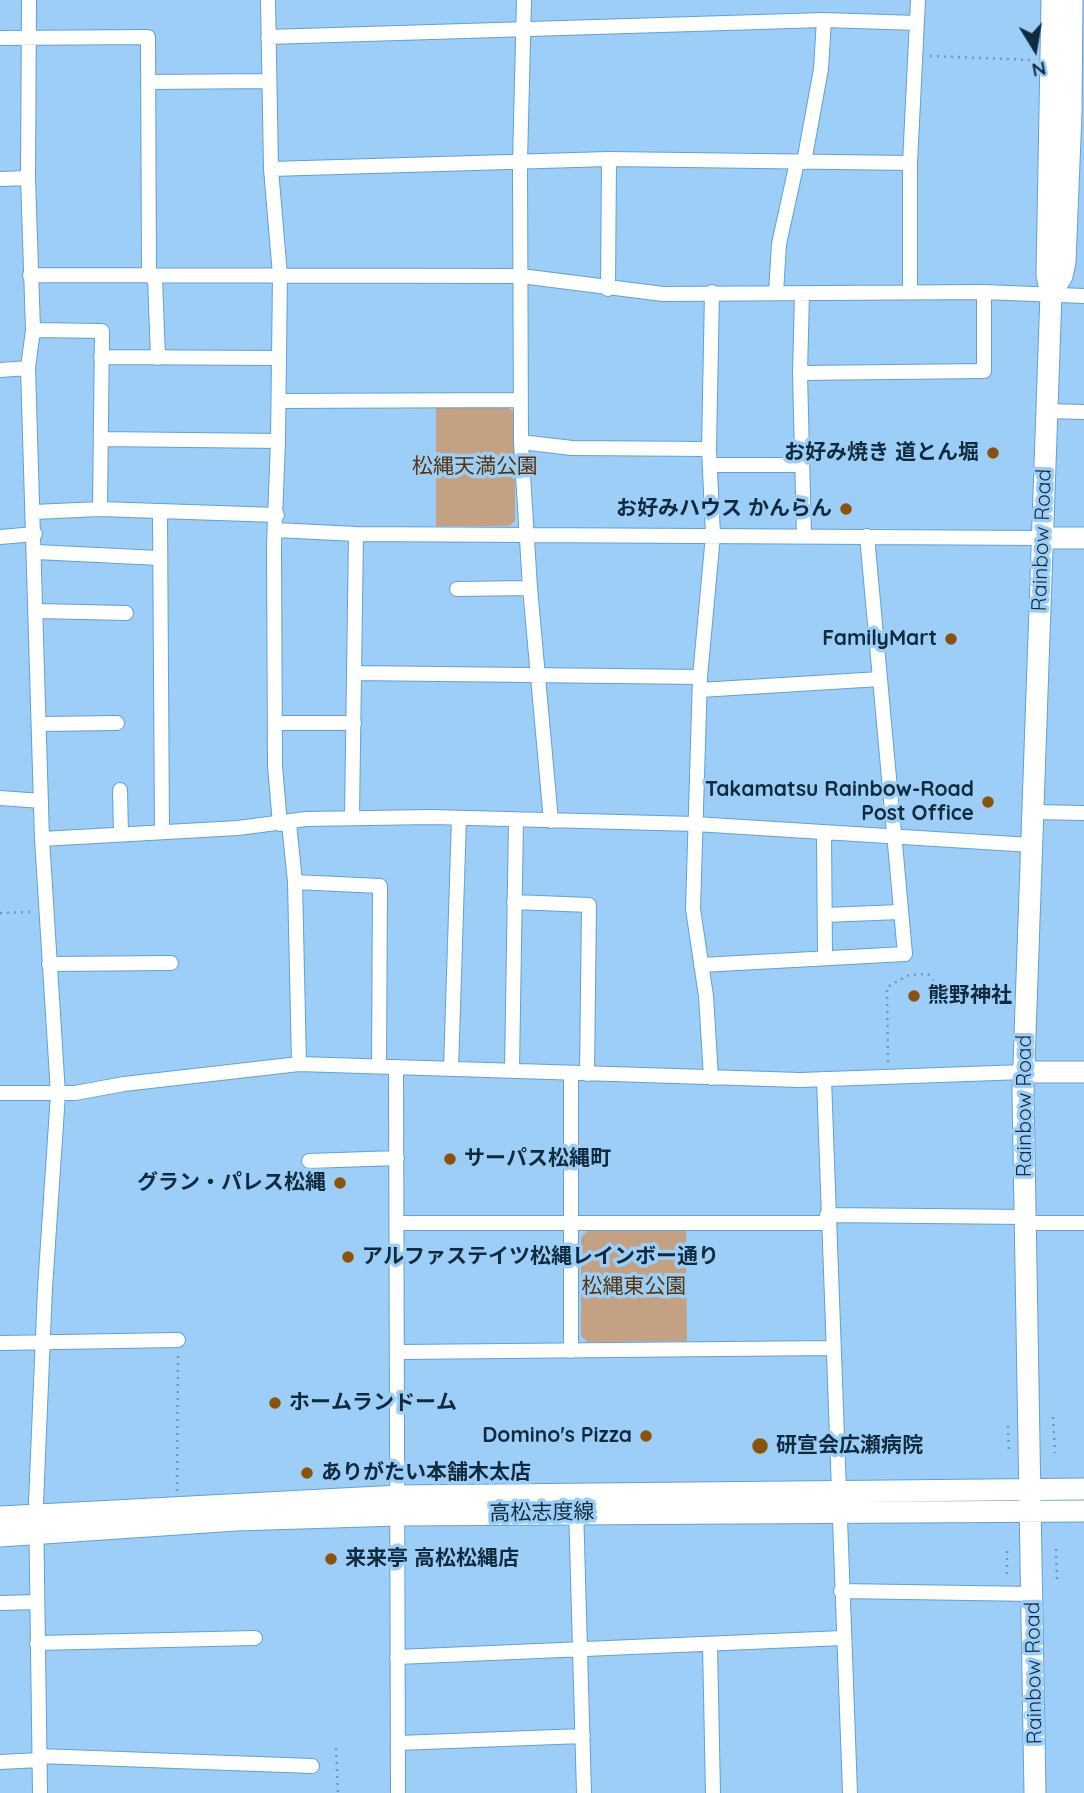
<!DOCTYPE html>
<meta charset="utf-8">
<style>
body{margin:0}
#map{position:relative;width:1084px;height:1793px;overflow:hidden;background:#9dcef7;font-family:Quicksand,sans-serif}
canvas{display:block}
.north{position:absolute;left:1000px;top:14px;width:70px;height:70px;-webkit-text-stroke:5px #9dcef7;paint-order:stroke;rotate:169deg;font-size:19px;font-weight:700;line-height:28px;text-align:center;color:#112a3e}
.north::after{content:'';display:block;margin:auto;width:24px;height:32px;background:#112a3e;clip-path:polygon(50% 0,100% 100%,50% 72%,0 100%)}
</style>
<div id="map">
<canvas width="1084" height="1793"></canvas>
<div class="north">N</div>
</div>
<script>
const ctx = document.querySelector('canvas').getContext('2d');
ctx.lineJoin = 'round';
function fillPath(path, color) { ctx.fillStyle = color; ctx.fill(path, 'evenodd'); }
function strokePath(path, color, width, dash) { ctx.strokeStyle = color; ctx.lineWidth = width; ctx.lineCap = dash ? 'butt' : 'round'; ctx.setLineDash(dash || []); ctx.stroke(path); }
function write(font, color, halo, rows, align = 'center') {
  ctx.font = font + ' Quicksand,"Noto Sans JP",sans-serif'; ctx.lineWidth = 7; ctx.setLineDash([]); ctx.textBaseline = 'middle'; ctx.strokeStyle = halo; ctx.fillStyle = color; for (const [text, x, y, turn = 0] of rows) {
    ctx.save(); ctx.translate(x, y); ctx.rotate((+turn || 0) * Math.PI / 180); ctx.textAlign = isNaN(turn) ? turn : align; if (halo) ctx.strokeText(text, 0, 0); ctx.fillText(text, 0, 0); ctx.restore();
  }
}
fillPath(new Path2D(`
 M 436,406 L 507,407 L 515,413 L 515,521 L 509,526 L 436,526 Z
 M 686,1230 L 687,1341 L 588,1342 L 581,1336 L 581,1238 L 587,1231 Z`), '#c3a182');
const street = new Path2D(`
 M 29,0 L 28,178 L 33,330 L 28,368 L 42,839 L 58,1094 L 45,1288 L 36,1503 L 40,1793
 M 268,0 L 271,169 L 280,275 L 278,441 L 274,544 L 275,766 L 280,824
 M 524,0 L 520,162 L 521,442 L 530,588 L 551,821
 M 268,37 L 824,20 L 917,23
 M 0,38 L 148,37 L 149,276
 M 149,82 L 269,81
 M 804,162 L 821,69 L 824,20
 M 271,169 L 609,159 L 910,163
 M 0,179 L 28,178
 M 30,275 L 521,276 L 663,294 L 984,292 L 1084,296
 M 155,277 L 158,358
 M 608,289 L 609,159
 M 910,292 L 910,163 L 918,0
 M 776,293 L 779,244 L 797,162
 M 802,294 L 800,373 L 804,536
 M 33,330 L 102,331 L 100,509
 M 101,357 L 277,358
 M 0,370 L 28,368
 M 800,373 L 984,371 L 984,292
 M 279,401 L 520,400
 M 1047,411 L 1084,412
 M 101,439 L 278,441
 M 521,442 L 572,448 L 709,449
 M 710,465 L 802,465
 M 34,512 L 100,509 L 277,515
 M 160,513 L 162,832
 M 276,530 L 356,534 L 1042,538
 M 0,537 L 35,534
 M 36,552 L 159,558
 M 457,589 L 530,588
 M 37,611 L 126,613
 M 354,673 L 700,677
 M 700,690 L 880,679
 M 275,723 L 354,723
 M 40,724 L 117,723
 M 120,790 L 121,834
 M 0,798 L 41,801
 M 1033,812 L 1084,813
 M 352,817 L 356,534
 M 289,823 L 295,882 L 299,1064
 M 824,832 L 825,957
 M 42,839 L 238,828 L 306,819 L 432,817 L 695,824 L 1031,845
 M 295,882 L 380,886 L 379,1065
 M 514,902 L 589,905 L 587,1074
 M 825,915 L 900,912
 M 49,964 L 171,963
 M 701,965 L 905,954 L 867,536
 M 396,1067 L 398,1793
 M 451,1069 L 459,818
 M 512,1071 L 516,819
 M 711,1078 L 706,996 L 693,909 L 700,677 L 713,535 L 709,449 L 712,292
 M 824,1079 L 850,1793
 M 0,1093 L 75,1093 L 124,1084 L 299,1064 L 800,1080 L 1024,1072
 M 309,1161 L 397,1158
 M 827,1215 L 1026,1217
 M 398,1223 L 827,1223
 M 1026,1223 L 1084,1223
 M 0,1343 L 178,1340
 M 571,1351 L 571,1074
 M 398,1352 L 832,1348
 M 576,1506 L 584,1793
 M 841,1591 L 1033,1594
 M 0,1603 L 36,1602
 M 37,1643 L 255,1638
 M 710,1645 L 713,1793
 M 397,1657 L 843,1638
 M 398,1743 L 583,1736
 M 39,1756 L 312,1766
 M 0,1762 L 39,1760`);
const secondary = new Path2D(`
 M 1051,294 L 1062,276 L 1065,262 L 1071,113 L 1072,0
 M 1042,538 L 1084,538
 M 1024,1072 L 1084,1072
 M 0,1517 L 399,1496 L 1084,1489
 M 0,1536 L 236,1520 L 398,1515 L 1084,1511
 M 1035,1793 L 1023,1092 L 1051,294 L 1047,275 L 1052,0`);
strokePath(street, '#64a0d1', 16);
strokePath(secondary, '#64a0d1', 23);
strokePath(new Path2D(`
 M 930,56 L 1032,60
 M 0,913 L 31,912
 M 888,1062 L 887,987 L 909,975 L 928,974 L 934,982
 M 1053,1417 L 1055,1453
 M 1008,1426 L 1009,1454
 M 177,1491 L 178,1354
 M 1056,1549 L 1057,1579
 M 1007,1551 L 1007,1577
 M 336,1748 L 338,1793`), '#7099bb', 2.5, [2, 5]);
strokePath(street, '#fff', 14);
strokePath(secondary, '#fff', 21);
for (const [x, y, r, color] of [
 [993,453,7,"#8b5209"],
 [846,509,7,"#8b5209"],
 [951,639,7,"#8b5209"],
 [988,802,7,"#8b5209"],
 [914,996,7,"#8b5209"],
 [450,1159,7,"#8b5209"],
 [340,1183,7,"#8b5209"],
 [348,1257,7,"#8b5209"],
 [275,1403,7,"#8b5209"],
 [646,1436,7,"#8b5209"],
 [760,1446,9,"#8b5209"],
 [307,1473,7,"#8b5209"],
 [331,1559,7,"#8b5209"]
]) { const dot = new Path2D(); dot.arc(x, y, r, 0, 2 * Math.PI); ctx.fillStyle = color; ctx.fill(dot); strokePath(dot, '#9dcef7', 2.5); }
write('bold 21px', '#112a3e', '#9dcef7', [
 ["お好み焼き 道とん堀",979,453,"right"],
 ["お好みハウス かんらん",832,509,"right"],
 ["FamilyMart",937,639,"right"],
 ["Takamatsu Rainbow-Road",974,790,"right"],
 ["Post Office",974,814,"right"],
 ["熊野神社",928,996],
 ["サーパス松縄町",464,1159],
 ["グラン・パレス松縄",326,1183,"right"],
 ["アルファステイツ松縄レインボー通り",362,1257],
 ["ホームランドーム",289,1403],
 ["Domino's Pizza",632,1436,"right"],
 ["研宣会広瀬病院",776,1446],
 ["ありがたい本舗木太店",321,1473],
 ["来来亭 高松松縄店",345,1559]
], 'left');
write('21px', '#59340a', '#9dcef7', [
 ["松縄天満公園",475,467],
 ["松縄東公園",634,1287]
]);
write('21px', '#112a3e', '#9dcef7', [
 ["Rainbow Road",1042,540,-88],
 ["Rainbow Road",1025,1106,-90],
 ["高松志度線",542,1513,-1],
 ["Rainbow Road",1034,1673,-91]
]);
</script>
